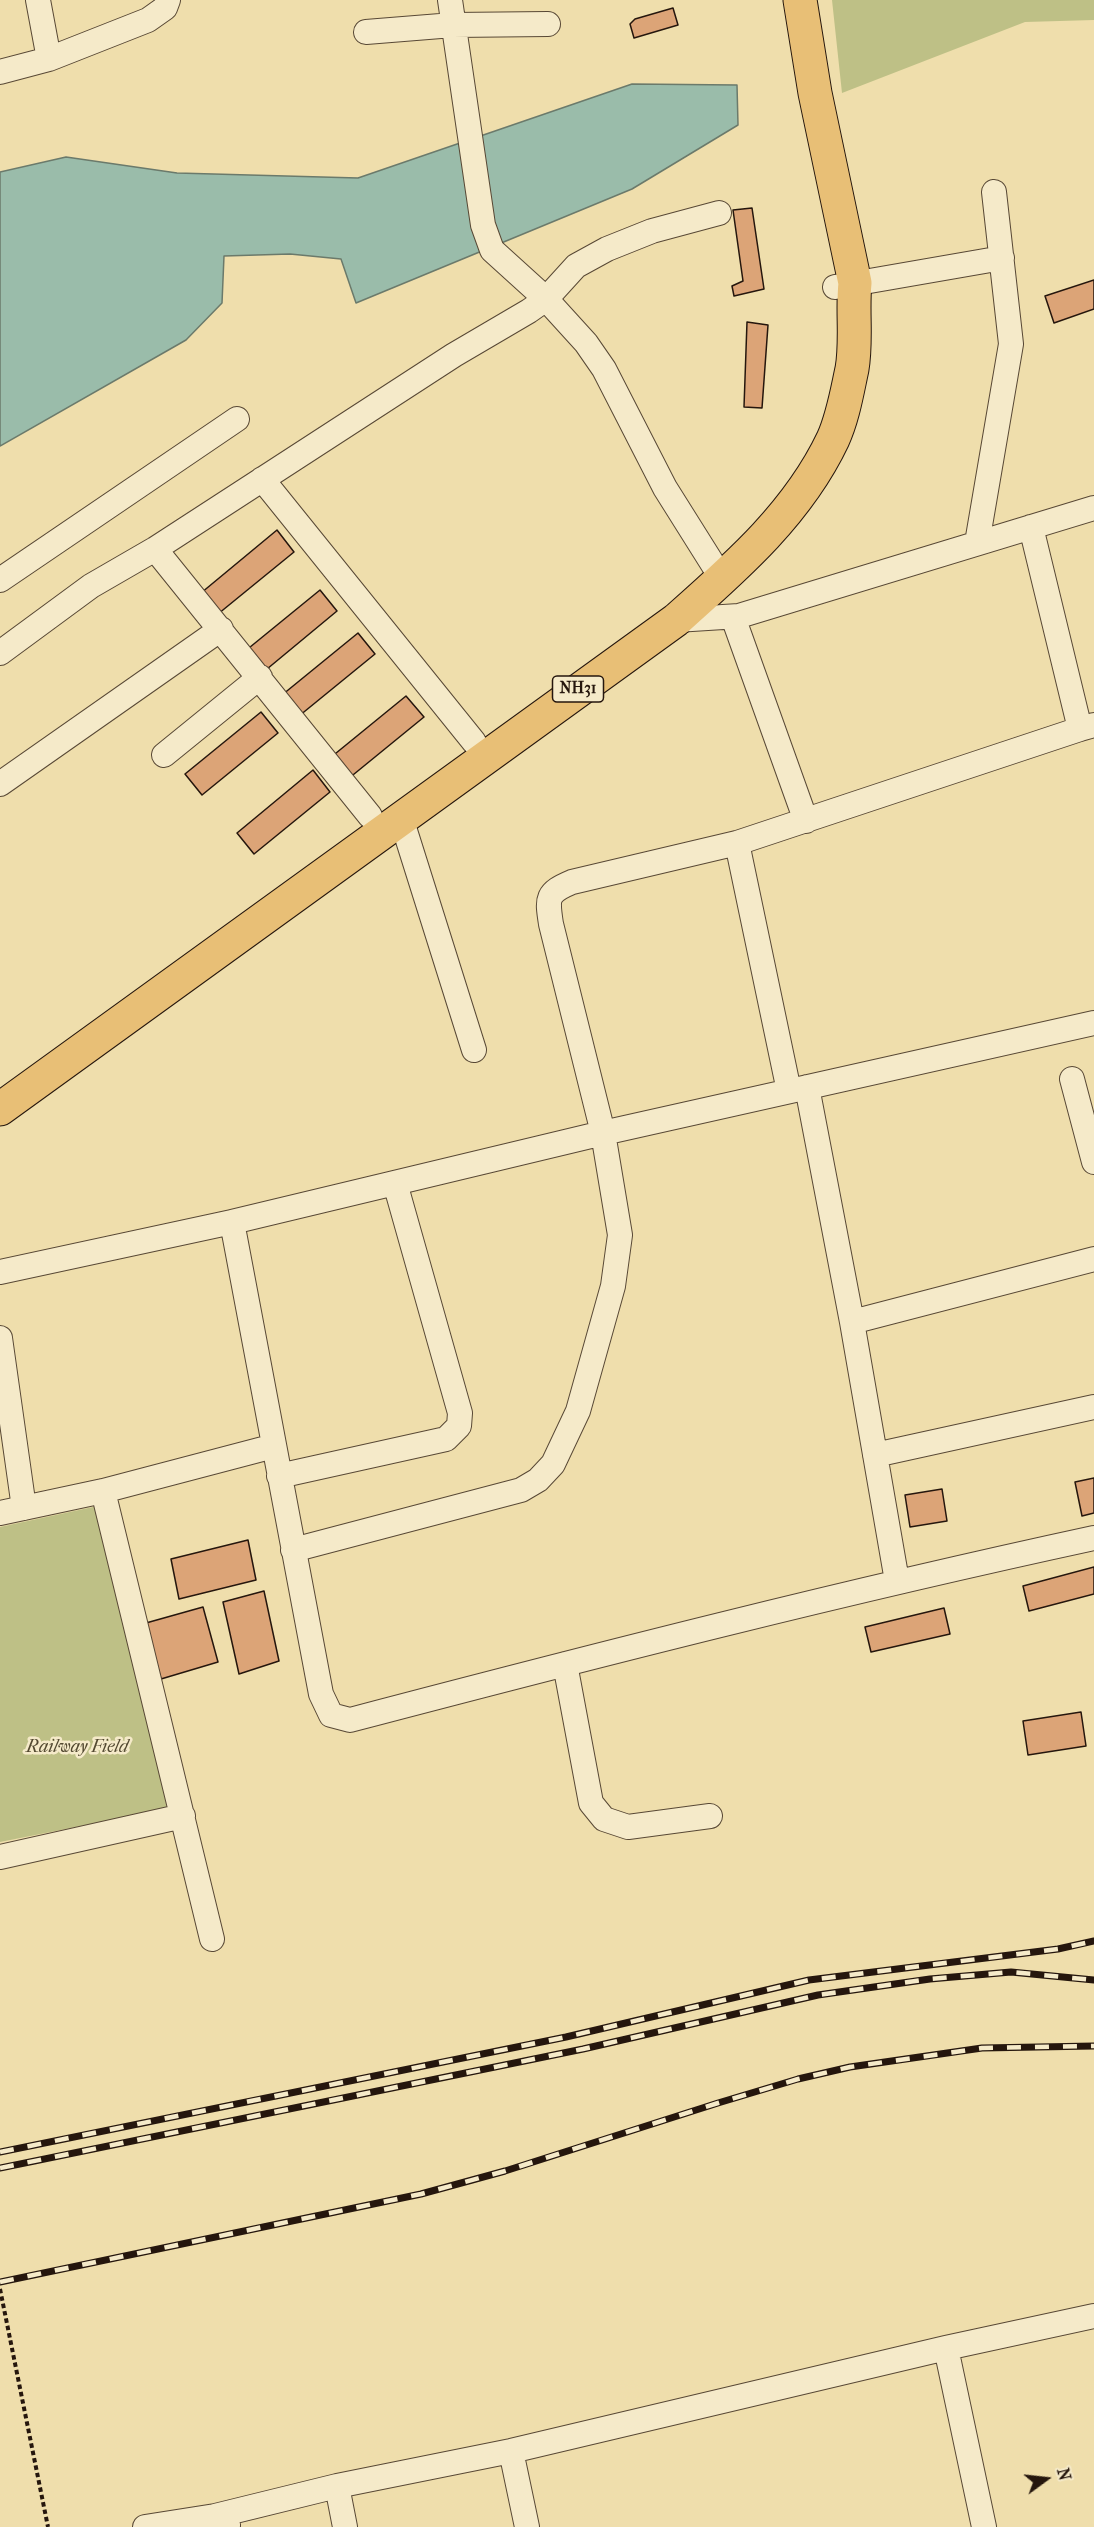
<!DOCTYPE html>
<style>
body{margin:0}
#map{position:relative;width:1094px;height:2527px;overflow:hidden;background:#efdeac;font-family:"IM FELL French Canon",serif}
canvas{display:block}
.north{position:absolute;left:1016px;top:2449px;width:60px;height:60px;-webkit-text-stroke:4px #f5eac9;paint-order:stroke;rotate:75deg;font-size:16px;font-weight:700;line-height:24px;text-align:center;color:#25160d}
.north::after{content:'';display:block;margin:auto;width:21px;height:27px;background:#25160d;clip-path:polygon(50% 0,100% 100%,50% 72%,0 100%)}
</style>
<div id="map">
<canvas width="1094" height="2527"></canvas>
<div class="north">N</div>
</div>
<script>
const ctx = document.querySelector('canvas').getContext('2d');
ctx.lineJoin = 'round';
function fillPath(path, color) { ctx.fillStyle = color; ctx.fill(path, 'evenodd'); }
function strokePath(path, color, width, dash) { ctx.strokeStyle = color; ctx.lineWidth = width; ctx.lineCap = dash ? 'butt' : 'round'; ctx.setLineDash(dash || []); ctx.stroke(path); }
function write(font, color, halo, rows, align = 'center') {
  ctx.font = font + ' "IM FELL French Canon",serif'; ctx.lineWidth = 5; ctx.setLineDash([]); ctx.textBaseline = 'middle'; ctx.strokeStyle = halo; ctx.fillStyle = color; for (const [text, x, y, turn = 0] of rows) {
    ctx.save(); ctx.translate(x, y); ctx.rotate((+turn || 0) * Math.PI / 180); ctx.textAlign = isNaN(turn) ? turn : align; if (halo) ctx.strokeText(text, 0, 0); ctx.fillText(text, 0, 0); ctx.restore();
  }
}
fillPath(new Path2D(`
 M 832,0 L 1094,0 L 1094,20 L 1025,22 L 842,93 Z
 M 107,1504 L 167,1809 L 0,1842 L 0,1527 Z`), '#bec086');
const water = new Path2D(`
 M 632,84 L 737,85 L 738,125 L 632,189 L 356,303 L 341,259 L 290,254 L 224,256 L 222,303 L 186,340 L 0,446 L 0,172 L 66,157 L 177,173 L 358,178 Z`);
fillPath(water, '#9abcaa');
strokePath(water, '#6b7a6b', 1.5);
const building = new Path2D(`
 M 673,8 L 678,25 L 634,38 L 630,24 L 635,19 Z
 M 752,208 L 764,289 L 734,296 L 732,286 L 743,281 L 733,210 Z
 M 1094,280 L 1094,309 L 1054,323 L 1045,296 Z
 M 747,322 L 768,325 L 762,408 L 744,407 Z
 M 277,530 L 294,552 L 218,614 L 201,593 Z
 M 320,590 L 337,611 L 261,674 L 244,652 Z
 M 358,633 L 375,654 L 299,716 L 282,695 Z
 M 406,696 L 424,717 L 348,779 L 330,758 Z
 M 261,712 L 278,733 L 202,795 L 185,774 Z
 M 313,770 L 330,792 L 254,854 L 237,833 Z
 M 1094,1478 L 1094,1513 L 1082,1516 L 1075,1482 Z
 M 942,1489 L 947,1521 L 910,1527 L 905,1495 Z
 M 248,1540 L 256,1580 L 179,1599 L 171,1559 Z
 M 1094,1567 L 1094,1594 L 1029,1611 L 1023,1586 Z
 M 264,1591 L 279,1661 L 239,1674 L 223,1602 Z
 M 203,1607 L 218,1662 L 161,1679 L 146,1623 Z
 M 944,1608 L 950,1634 L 871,1652 L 865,1627 Z
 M 1081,1712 L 1086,1746 L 1028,1755 L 1023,1721 Z`);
fillPath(building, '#dca477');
strokePath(building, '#25160d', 1.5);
const minor = new Path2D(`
 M 38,0 L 49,59
 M 450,0 L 483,225 L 492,250 L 546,299 L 586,343 L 604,369 L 665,488 L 714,566
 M 366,32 L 453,25 L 548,24
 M 0,72 L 49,59 L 148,20 L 165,8 L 168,0
 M 835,287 L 1002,258
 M 262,479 L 474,742
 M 1031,527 L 1080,729 L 1094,725
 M 977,543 L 1011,344 L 994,192
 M 155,549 L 370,816
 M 0,580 L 237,419
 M 733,617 L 806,821
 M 676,620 L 739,616 L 1094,508
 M 0,653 L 91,586 L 155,549 L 454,355 L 529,311 L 546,299 L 576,266 L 607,249 L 652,231 L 719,213
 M 164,755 L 260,677
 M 0,784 L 221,629
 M 401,818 L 474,1050
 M 737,843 L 789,1091
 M 1072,1079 L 1094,1162
 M 807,1087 L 852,1322 L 897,1581
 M 232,1222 L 603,1133 L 1094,1023
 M 0,1272 L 232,1222 L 321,1694 L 331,1715 L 350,1720 C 597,1655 844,1592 1094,1538
 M 852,1322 L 1094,1259
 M 0,1338 L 24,1508
 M 875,1455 L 1094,1407
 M 279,1476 L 446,1439 L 459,1426 L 460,1413 L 395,1183
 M 103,1491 L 212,1939
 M 0,1513 L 103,1491 L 274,1446
 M 293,1550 L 521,1490 L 538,1480 L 553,1464 L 578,1411 L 613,1286 L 620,1235 L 603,1133 L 551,924 C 547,898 546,893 572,882 L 737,843 L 1080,729
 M 565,1664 L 591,1803 L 604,1819 L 628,1827 L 710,1816
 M 0,1857 L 183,1816
 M 946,2348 L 984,2527
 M 511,2451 L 527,2527
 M 337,2486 L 345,2527
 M 215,2516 L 337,2486 L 511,2451 L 946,2348 L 1094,2316
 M 145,2527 L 215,2516 L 228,2525`);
const highway = new Path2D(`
 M 0,1109 L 676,620 C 736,567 798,513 833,439 C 843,417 847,392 852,369 C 857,340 852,311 855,283 L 815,93 L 800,0`);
strokePath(minor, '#584835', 26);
strokePath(highway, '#25160d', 35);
strokePath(new Path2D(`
 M 0,2289 L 48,2527`), '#25160d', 4, [4.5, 3]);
strokePath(minor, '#f5eac9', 24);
strokePath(highway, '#e8bf76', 33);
const rail = new Path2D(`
 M 0,2152 L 566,2037 L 809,1980 L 1058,1949 L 1094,1941
 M 0,2168 L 583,2049 L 818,1995 L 930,1979 L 1011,1972 L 1094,1980
 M 0,2282 L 421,2194 L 505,2171 L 718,2103 L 798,2079 L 850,2067 L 982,2048 L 1094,2046`);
strokePath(rail, '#25160d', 7);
strokePath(rail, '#f5eac9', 4.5, [14]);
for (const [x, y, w] of [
 [578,689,51]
]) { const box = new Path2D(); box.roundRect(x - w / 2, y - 13, w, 26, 4.5); ctx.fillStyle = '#f5eac9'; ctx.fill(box); strokePath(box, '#25160d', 1.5); }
write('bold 16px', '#25160d', null, [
 ["NH31",578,689]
]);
write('italic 18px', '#534931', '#f5eac9', [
 ["Railway Field",77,1748]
]);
</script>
